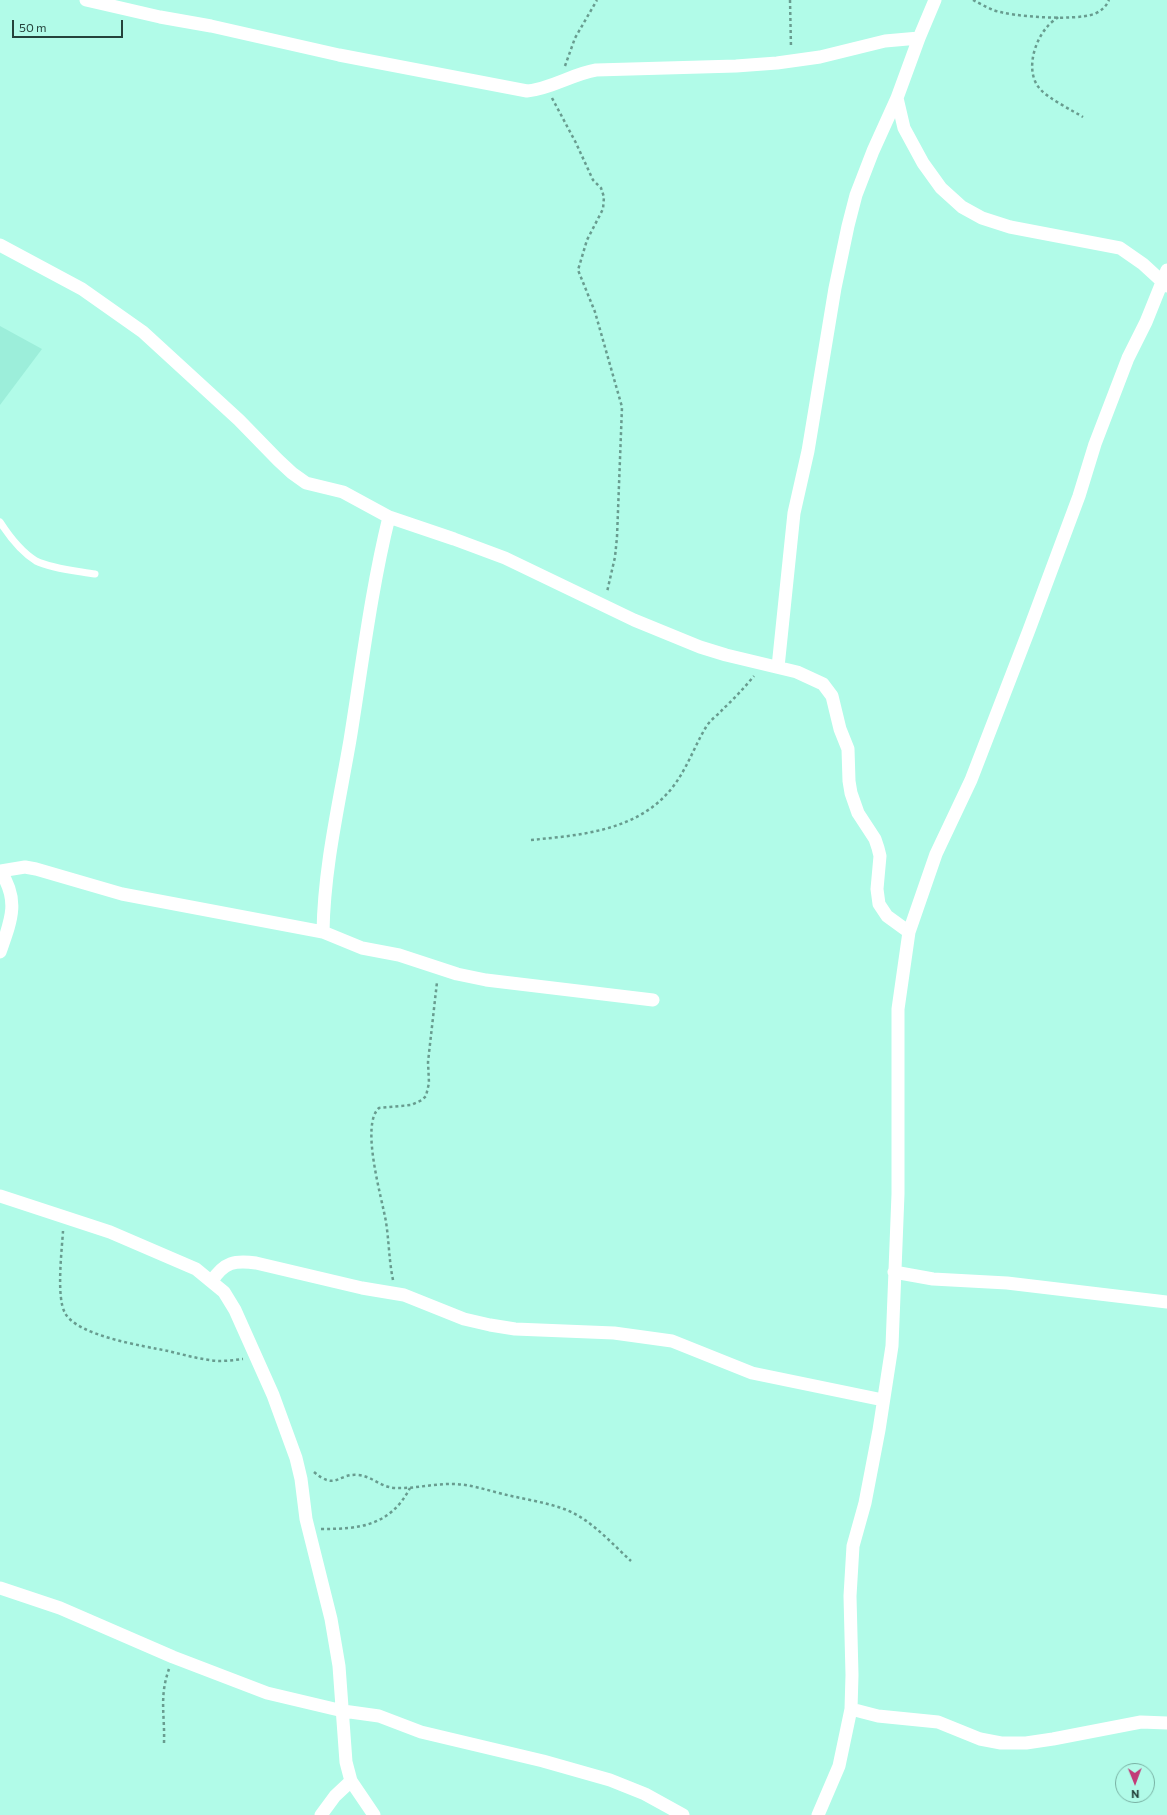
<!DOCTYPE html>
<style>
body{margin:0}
#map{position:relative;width:1167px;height:1815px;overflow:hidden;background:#b1fbe8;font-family:Commissioner,sans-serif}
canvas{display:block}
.north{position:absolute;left:1115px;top:1763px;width:40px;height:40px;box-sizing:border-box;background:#b1fbe8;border:1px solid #79b1a3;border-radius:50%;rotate:179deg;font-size:11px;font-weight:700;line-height:16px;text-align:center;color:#24423b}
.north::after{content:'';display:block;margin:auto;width:14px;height:18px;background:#c23b78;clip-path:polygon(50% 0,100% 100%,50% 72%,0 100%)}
.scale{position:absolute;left:12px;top:20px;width:111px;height:18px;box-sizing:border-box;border:2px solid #24423b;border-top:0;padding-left:5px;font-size:12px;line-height:14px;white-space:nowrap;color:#24423b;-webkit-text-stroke:3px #b1fbe8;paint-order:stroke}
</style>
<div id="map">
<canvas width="1167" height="1815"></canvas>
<div class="north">N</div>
<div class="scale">50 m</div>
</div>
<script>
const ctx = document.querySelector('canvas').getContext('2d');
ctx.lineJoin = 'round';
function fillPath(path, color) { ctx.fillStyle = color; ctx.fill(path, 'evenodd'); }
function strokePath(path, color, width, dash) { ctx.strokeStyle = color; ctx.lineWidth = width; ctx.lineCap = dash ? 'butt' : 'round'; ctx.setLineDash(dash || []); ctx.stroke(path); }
fillPath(new Path2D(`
 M 0,326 L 42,349 L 0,405 Z`), '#9ceeda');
strokePath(new Path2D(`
 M 790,0 L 791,48
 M 973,0 C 979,3 986,7 993,10 C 1012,17 1074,21 1094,14 C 1101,11 1106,7 1109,0
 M 1058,17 C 1055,20 1050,23 1047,27 C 1033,43 1025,74 1041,90 C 1048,98 1073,111 1083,117
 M 565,66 L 575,38 L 597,0
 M 552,98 L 576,143 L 593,180 L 601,188 L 604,197 L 603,209 L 587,240 L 578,270 L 595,312 L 622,407 L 617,537 L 615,557 L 607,592
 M 531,840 C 581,835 638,831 672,788 C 687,769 694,747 706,727 C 710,720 718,715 723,709 C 734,699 744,688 754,676
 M 63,1231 C 62,1249 56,1297 65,1313 C 77,1336 144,1346 168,1351 C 185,1355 202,1360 219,1361 C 227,1361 235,1360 243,1359
 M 393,1280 C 389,1261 389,1241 386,1222 C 382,1198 360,1125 379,1108 L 411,1105 L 422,1100 L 426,1096 L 429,1083 L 428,1062 L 437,982
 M 314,1472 C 336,1491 338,1473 358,1475 C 372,1476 380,1487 395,1488 C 415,1489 435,1483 456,1484 C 472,1485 487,1490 503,1494 C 523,1499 545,1502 564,1509 C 591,1519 611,1543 631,1561
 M 321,1529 C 360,1529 390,1526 410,1488
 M 164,1743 C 165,1715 159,1697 169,1669`), '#689c8f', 2.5, [3, 3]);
strokePath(new Path2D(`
 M 0,522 C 9,536 21,552 36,561 C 52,569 78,571 95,574`), '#fff', 7);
strokePath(new Path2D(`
 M 86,0 L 160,17 L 211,26 L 339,55 L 527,91 C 551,89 572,74 596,70 L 736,66 L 777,63 L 820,57 L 885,41 L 919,38
 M 897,98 L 904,128 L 923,163 L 941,188 L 962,207 L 982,218 L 1010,227 L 1120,248 L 1143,264 L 1167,286
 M 0,245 L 82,289 L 143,332 L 239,420 L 278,460 L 292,473 L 306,483 L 343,492 L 389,517 L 454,539 L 505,558 L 634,620 L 700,647 L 726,655 L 797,672 L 823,684 L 832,696 L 840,729 L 848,749 L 849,781 L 851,793 L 858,813 L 875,839 L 878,848 L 880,856 L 877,889 L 879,904 L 887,916 L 909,932
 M 778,667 L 794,513 L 808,451 L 835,288 L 848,226 L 856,195 L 873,151 L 897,98 L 919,38 L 935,0
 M 0,871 L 25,867 L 36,869 L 122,894 L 323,932 L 362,948 L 399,955 L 457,974 L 486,980 L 653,1000
 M 0,871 C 20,900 11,921 0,952
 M 323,932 C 324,867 339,804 350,740 C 362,666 371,590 389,517
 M 0,1196 L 110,1232 L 196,1269 L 224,1292 L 235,1310 L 273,1395 L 296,1458 L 301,1479 L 306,1519 L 331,1619 L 339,1666 L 346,1762 L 351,1781 L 374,1815
 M 894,1272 L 933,1279 L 1007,1283 L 1167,1302
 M 212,1281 C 224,1262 235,1260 256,1263 L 362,1288 L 404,1295 L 464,1319 L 490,1325 L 515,1329 L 614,1333 L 672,1341 L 752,1373 L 883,1400
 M 0,1588 L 60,1608 L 173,1657 L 267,1693 L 343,1711 L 379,1716 L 421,1732 L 543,1761 L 610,1780 L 645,1794 L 683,1815
 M 851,1709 L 878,1716 L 938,1722 L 980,1739 L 1001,1743 L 1026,1743 L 1053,1739 L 1141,1722 L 1167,1723
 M 321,1815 L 335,1796 L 351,1781
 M 818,1815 L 839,1766 L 851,1709 L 852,1675 L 850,1596 L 853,1546 L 865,1503 L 879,1430 L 892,1346 L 898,1194 L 898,1009 L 909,932 L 936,854 L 971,780 L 1029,630 L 1079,496 L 1095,444 L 1128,358 L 1146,322 L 1167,270`), '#fff', 13);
</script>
